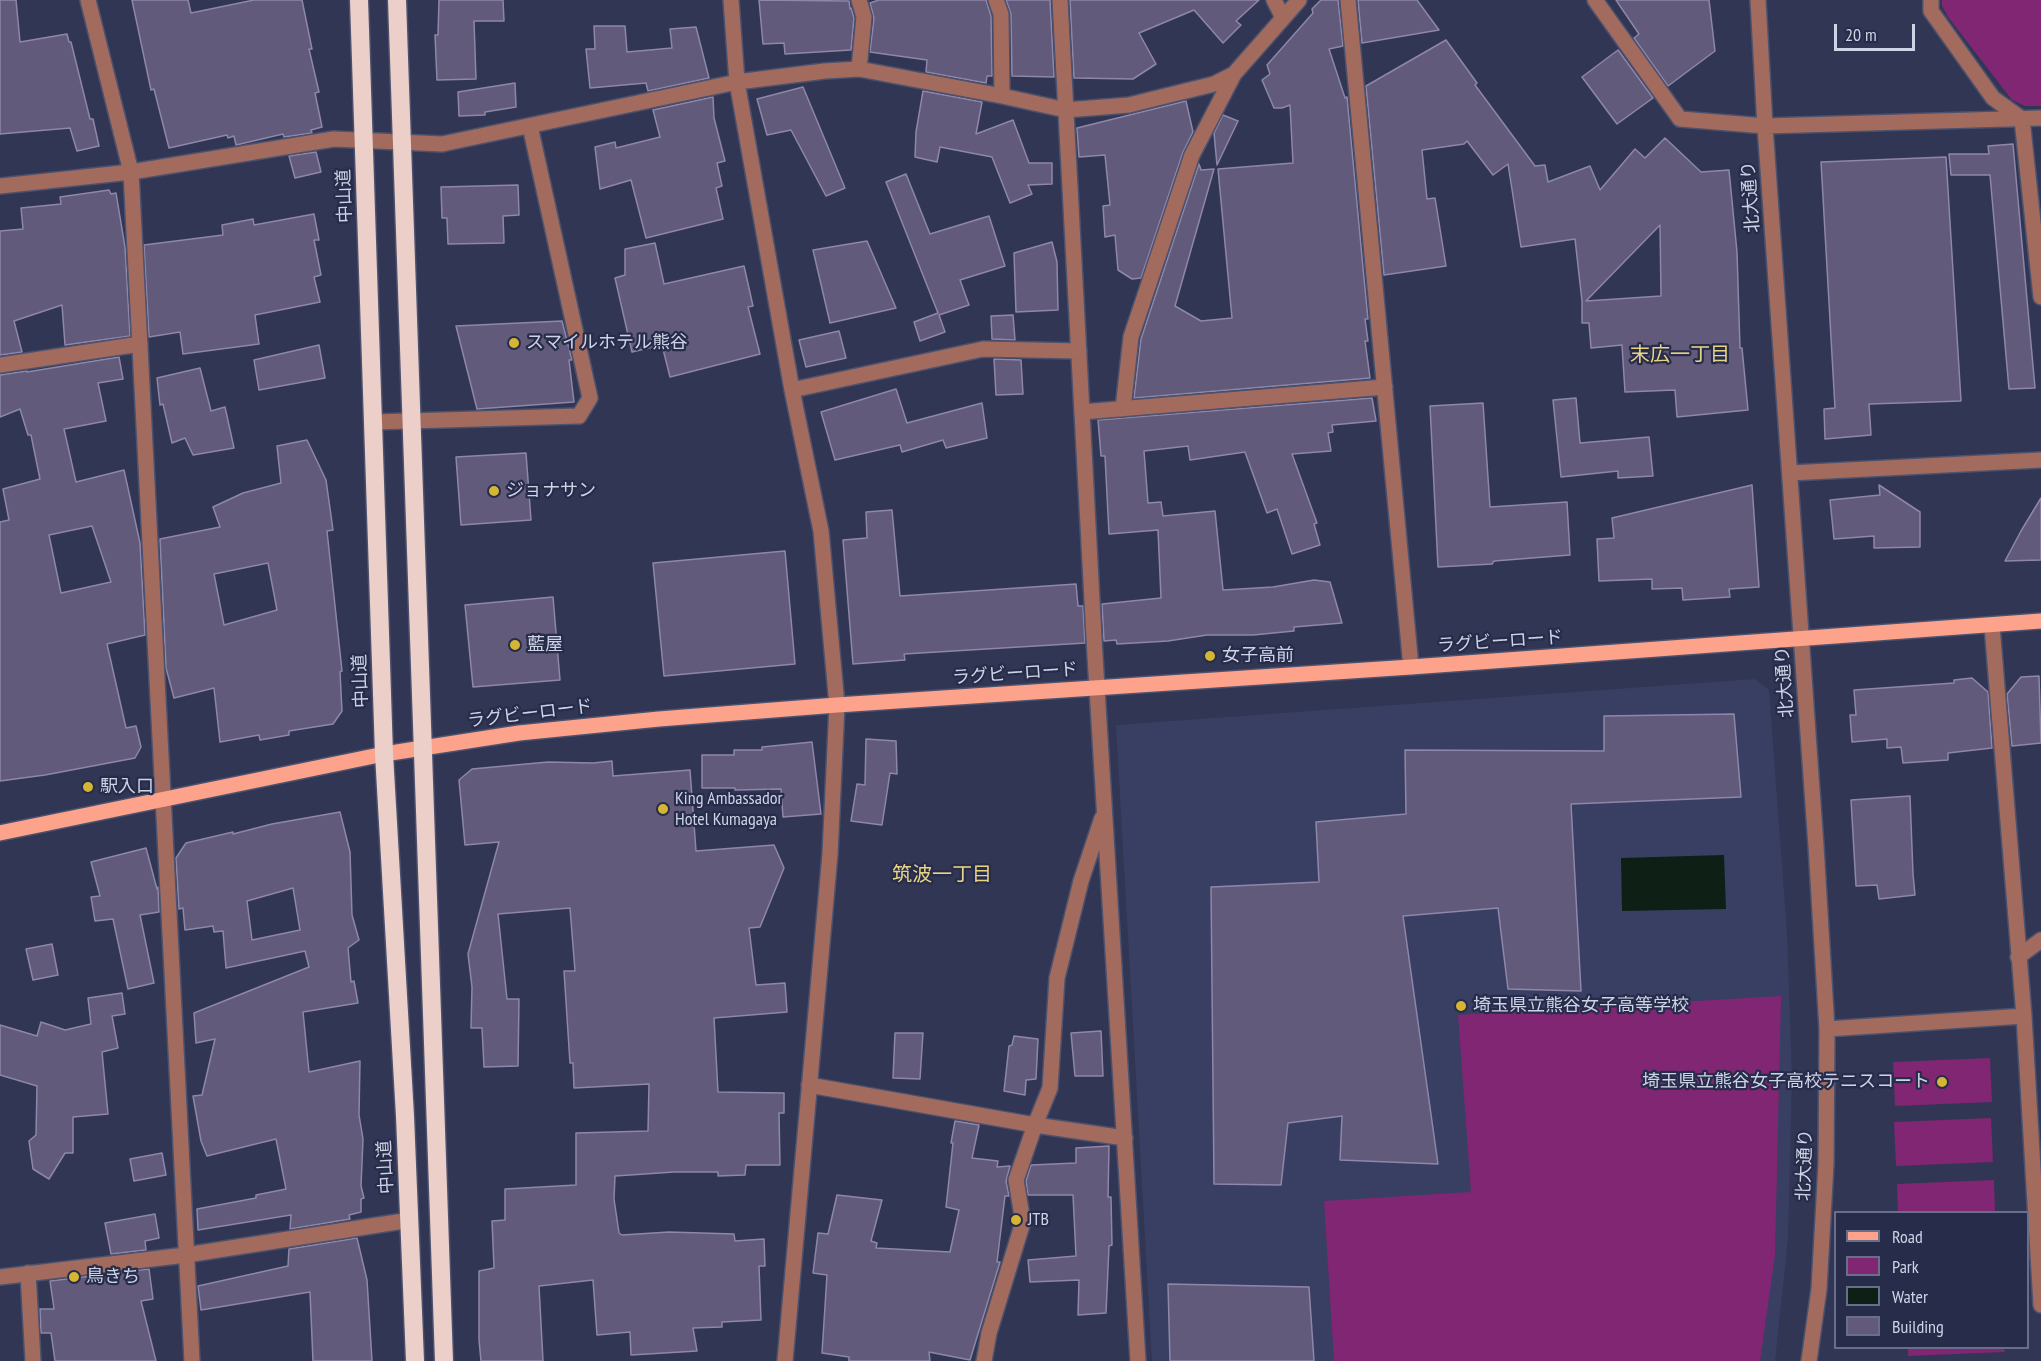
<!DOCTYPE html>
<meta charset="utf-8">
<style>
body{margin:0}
#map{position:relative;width:2041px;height:1361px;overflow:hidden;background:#303654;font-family:"PT Sans Narrow",sans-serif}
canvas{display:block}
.legend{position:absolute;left:1834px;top:1211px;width:195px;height:138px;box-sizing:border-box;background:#262c49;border:2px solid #696f88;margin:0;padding:8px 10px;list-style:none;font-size:18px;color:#ced3e6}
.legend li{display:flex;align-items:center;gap:12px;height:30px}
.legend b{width:30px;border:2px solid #696f88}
.scale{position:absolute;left:1834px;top:24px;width:81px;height:27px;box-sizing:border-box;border:3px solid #ced3e6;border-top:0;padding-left:8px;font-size:18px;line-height:21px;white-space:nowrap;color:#ced3e6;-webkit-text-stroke:4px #262c49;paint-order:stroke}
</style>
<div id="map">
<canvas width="2041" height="1361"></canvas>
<ul class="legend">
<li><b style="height:8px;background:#fda28b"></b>Road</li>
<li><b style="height:16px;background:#812673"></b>Park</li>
<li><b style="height:16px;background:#0e2015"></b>Water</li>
<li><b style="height:16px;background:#615a7a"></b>Building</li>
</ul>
<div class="scale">20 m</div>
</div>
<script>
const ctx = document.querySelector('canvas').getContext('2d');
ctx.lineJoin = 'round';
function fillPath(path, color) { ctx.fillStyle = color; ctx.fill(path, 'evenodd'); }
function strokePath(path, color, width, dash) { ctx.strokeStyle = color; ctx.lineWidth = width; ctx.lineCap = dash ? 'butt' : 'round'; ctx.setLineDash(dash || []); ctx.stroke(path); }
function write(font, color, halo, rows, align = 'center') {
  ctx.font = font + ' "PT Sans Narrow","Noto Sans JP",sans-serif'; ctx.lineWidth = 4.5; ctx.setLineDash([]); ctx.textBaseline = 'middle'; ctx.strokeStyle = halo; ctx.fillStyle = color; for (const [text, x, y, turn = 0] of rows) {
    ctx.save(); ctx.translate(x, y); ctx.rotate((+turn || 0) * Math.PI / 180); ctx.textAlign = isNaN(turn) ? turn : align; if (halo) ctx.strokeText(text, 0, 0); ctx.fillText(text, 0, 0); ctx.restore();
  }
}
fillPath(new Path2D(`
 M 1755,679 L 1769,690 L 1787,933 L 1792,1078 L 1788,1238 L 1775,1361 L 1152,1361 L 1116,725 Z`), '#383f63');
fillPath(new Path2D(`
 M 1942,0 L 2041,0 L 2041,106 L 2025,106 L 2012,100 L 1948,17 L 1942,6 Z
 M 1781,996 L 1775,1255 L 1760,1361 L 1334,1361 L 1324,1201 L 1471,1192 L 1458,1015 Z
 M 1990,1058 L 1992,1102 L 1895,1106 L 1893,1062 Z
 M 1991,1118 L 1993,1162 L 1896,1166 L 1894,1122 Z
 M 1994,1180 L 1995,1212 L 1898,1212 L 1897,1184 Z
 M 1908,1348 L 2004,1348 L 2005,1352 L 1908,1356 Z`), '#812673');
fillPath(new Path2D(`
 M 1724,855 L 1726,909 L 1622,911 L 1621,858 Z`), '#0e2015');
const building = new Path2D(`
 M 0,0 L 16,0 L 20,42 L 67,34 L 69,42 L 71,42 L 90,119 L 93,119 L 99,146 L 77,151 L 70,128 L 0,134 Z
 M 132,0 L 188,0 L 191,13 L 254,0 L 302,0 L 312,49 L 309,49 L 319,92 L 315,93 L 322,127 L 311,130 L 312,133 L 284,137 L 283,134 L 236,145 L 234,136 L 228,138 L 227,135 L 169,148 L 154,89 L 151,90 Z
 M 439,0 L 503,0 L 504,21 L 474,21 L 476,79 L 437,80 L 435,35 L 438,35 Z
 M 759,0 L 849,1 L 850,9 L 851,8 L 854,18 L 851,50 L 785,54 L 784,43 L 763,44 Z
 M 879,0 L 986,0 L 991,16 L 992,76 L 987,76 L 986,83 L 926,72 L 927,60 L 870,52 L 874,18 L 870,3 Z
 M 1006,0 L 1050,0 L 1054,77 L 1012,76 L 1011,14 Z
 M 1070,0 L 1259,0 L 1236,21 L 1241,25 L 1223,43 L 1194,10 L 1139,33 L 1156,64 L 1133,79 L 1074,78 Z
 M 1321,0 L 1338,0 L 1343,46 L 1329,49 L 1345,98 L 1347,97 L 1364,278 L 1368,319 L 1365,319 L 1368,341 L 1365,341 L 1370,378 L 1134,398 L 1141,339 L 1199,164 L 1201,170 L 1214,169 L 1175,306 L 1201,321 L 1232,318 L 1218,169 L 1293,163 L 1290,105 L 1282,108 L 1274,108 L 1262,80 L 1270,74 L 1267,65 L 1313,13 L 1312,9 Z
 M 1358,0 L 1417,0 L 1439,30 L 1362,43 Z
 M 1616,0 L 1709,0 L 1715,51 L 1668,86 L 1634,38 L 1639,34 Z
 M 594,26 L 625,26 L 627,52 L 672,48 L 670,29 L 696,27 L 709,78 L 648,91 L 646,83 L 590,88 L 586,49 L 595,49 Z
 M 1446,40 L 1477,83 L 1475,85 L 1535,166 L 1545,165 L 1548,182 L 1590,166 L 1600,190 L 1635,149 L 1645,158 L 1665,138 L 1701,172 L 1729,170 L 1737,252 L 1740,348 L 1742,348 L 1748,410 L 1677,417 L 1675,390 L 1625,392 L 1622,345 L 1591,348 L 1589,323 L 1582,323 L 1582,301 L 1575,239 L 1521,247 L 1508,164 L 1493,175 L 1467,141 L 1464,144 L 1422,150 L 1427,199 L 1435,198 L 1446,266 L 1384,275 L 1366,86 ZM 1660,225 L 1661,296 L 1586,301 Z
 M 1618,50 L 1653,98 L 1617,124 L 1582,77 Z
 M 515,83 L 516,107 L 485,112 L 485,115 L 459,116 L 458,92 Z
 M 803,87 L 845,188 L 826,196 L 791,130 L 767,135 L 757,99 Z
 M 923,91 L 982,102 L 976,134 L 1013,120 L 1029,163 L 1052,163 L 1052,184 L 1028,185 L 1032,194 L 1010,203 L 992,157 L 940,147 L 937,162 L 915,157 L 916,132 Z
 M 713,97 L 714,118 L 725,161 L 717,163 L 722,186 L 716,188 L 723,219 L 646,238 L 631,180 L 600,189 L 595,147 L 615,142 L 616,148 L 660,137 L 653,110 Z
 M 1186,101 L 1193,132 L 1183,152 L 1141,278 L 1132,279 L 1118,270 L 1115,235 L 1105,237 L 1103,206 L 1110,205 L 1105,155 L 1079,157 L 1077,128 Z
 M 1223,115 L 1238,121 L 1217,165 L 1214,133 Z
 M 2013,144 L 2035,388 L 2009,389 L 1990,175 L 1951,175 L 1949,154 L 1989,154 L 1988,146 Z
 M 316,152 L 321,172 L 295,178 L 289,156 Z
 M 1946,157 L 1961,401 L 1869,404 L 1871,435 L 1825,439 L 1824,409 L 1835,408 L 1821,162 Z
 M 906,174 L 930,234 L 989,216 L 1005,266 L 960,280 L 969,305 L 939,315 L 945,332 L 920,341 L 914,322 L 938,313 L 886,182 Z
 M 518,185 L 519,215 L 503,216 L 504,243 L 448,244 L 447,218 L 442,218 L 441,187 Z
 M 109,190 L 111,194 L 116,193 L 125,247 L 130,336 L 65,345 L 62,305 L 14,321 L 22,352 L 0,355 L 0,231 L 23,229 L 21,208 L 61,204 L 60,197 Z
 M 314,214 L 319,240 L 314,240 L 321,275 L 314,277 L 320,302 L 255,315 L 259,344 L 183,354 L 180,332 L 149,337 L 144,245 L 223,235 L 222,225 L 253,219 L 254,225 Z
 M 867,241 L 896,308 L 830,323 L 813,250 Z
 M 1052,242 L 1057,262 L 1058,310 L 1016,312 L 1014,253 Z
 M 655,243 L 664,284 L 744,266 L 753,306 L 748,307 L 760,354 L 670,377 L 662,345 L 632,352 L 615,278 L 625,275 L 625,249 Z
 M 1013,315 L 1015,340 L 992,339 L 991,316 Z
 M 562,321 L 572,360 L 569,360 L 574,402 L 477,409 L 456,326 Z
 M 839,331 L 846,358 L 806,367 L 799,340 Z
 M 319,345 L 325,378 L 259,390 L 254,360 Z
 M 119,357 L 123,379 L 98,383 L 106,421 L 64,429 L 76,482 L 124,470 L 140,543 L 145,635 L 107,644 L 126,728 L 136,726 L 141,747 L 135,758 L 45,775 L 0,781 L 0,522 L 9,520 L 3,489 L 40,479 L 31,435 L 28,435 L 20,409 L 0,417 L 0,375 L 27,371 L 27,372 ZM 92,526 L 111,582 L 61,593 L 49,535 Z
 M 994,359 L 1021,360 L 1023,394 L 996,395 Z
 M 200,368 L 211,411 L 225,407 L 234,448 L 193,455 L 185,438 L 172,443 L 163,404 L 160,405 L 157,378 Z
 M 896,389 L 907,423 L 982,403 L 987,438 L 946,448 L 943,440 L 902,452 L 900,445 L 835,460 L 821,412 Z
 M 1372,398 L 1376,421 L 1332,425 L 1333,432 L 1328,433 L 1331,451 L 1292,454 L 1317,523 L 1314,524 L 1320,545 L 1292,554 L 1277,509 L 1267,513 L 1245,452 L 1190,460 L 1188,446 L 1144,451 L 1148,503 L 1161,502 L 1163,516 L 1215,511 L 1223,590 L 1273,587 L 1314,580 L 1330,582 L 1342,623 L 1294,627 L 1294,631 L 1253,635 L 1207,635 L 1168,641 L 1117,644 L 1116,640 L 1104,641 L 1102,604 L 1161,598 L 1158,530 L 1109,534 L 1105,456 L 1101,456 L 1098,420 Z
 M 1576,398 L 1580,443 L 1649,437 L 1653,476 L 1618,478 L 1618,471 L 1561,477 L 1553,400 Z
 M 1483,403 L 1490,507 L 1567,502 L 1570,555 L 1494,561 L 1492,564 L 1438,567 L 1430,406 Z
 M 307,440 L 326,480 L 333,530 L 327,531 L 342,671 L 340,672 L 342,711 L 333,724 L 289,731 L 289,735 L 260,740 L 259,735 L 220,742 L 214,688 L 174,698 L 166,668 L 160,539 L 220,527 L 213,507 L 243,493 L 281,483 L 277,446 ZM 268,563 L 277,610 L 224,625 L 214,574 Z
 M 526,453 L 531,520 L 461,525 L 456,457 Z
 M 1752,485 L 1759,587 L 1729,589 L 1730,597 L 1683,600 L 1682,588 L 1652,589 L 1652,579 L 1599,581 L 1597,539 L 1614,538 L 1612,518 Z
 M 1879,485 L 1920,512 L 1920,547 L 1874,548 L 1874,536 L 1834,539 L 1830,500 L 1880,495 Z
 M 2041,498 L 2041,560 L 2005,561 L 2021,531 Z
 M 892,510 L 900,596 L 1076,584 L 1078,606 L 1083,606 L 1085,643 L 904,654 L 905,660 L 853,664 L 843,540 L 867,538 L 866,512 Z
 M 785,551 L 795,664 L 664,676 L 653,563 Z
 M 553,597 L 560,680 L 473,687 L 465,605 Z
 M 2039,676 L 2041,743 L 2012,746 L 2007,694 L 2021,677 Z
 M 1972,678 L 1988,692 L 1992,748 L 1948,753 L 1948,760 L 1903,763 L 1901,747 L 1887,748 L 1887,739 L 1852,742 L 1850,715 L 1856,715 L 1854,690 L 1954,683 L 1954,680 Z
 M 1734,714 L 1741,797 L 1571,804 L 1581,991 L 1508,989 L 1498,908 L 1403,916 L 1438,1164 L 1340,1160 L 1342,1116 L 1288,1123 L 1281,1185 L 1214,1184 L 1211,887 L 1319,882 L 1316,822 L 1406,814 L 1405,750 L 1604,751 L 1604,716 Z
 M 866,739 L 896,741 L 897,774 L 890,773 L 882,825 L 851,821 L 857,784 L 865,785 Z
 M 812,742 L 821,814 L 783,817 L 781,789 L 735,790 L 735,788 L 702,788 L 702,755 L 734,755 L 734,750 L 762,750 L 762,747 Z
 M 612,761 L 613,776 L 690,770 L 696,851 L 774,845 L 784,868 L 760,927 L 749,928 L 756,985 L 785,983 L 787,1012 L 714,1018 L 718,1092 L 784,1093 L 784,1113 L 779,1113 L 780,1165 L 746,1165 L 745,1175 L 718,1176 L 718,1172 L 674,1172 L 615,1176 L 614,1199 L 619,1233 L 622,1235 L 669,1232 L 734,1234 L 735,1241 L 764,1239 L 765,1266 L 759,1266 L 761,1320 L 722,1322 L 722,1327 L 693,1328 L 697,1351 L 631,1355 L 630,1332 L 597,1335 L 593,1280 L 539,1286 L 543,1361 L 481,1361 L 479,1340 L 479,1271 L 494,1268 L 492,1221 L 505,1220 L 505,1189 L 576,1185 L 576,1133 L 648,1131 L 649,1084 L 574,1088 L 573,1063 L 570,1063 L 564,971 L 575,971 L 570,908 L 498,914 L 507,999 L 519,999 L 518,1066 L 484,1067 L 482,1028 L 471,1028 L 472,987 L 468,954 L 499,842 L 465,845 L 459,780 L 472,769 L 548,762 L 593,763 Z
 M 1910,796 L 1913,874 L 1915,895 L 1879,899 L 1877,885 L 1856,886 L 1851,800 Z
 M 340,812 L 350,852 L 352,915 L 359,940 L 348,948 L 351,982 L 354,981 L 358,1003 L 303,1012 L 309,1072 L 360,1061 L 359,1115 L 363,1139 L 361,1186 L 364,1198 L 361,1199 L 361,1212 L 349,1215 L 350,1219 L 290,1229 L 291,1215 L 198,1230 L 197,1209 L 256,1198 L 256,1195 L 286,1189 L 276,1139 L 207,1156 L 201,1141 L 193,1096 L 202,1095 L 215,1039 L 196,1043 L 194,1013 L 309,967 L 305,951 L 226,968 L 223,931 L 214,932 L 213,926 L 185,930 L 183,908 L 179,909 L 176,858 L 186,843 L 233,832 L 233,834 L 272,824 ZM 293,888 L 300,930 L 252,940 L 247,901 Z
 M 146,848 L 157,889 L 158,887 L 159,912 L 140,915 L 154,983 L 128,989 L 113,919 L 95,921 L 91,897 L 100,896 L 91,862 Z
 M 52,944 L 58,975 L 33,980 L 26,949 Z
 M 122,993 L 125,1014 L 112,1016 L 118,1048 L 102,1052 L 108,1114 L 73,1117 L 73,1153 L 65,1153 L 49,1179 L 33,1169 L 29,1141 L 36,1135 L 37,1086 L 0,1075 L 0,1025 L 37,1036 L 41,1022 L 65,1030 L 91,1024 L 88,998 Z
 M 1101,1031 L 1103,1076 L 1075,1076 L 1071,1033 Z
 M 895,1033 L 923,1033 L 920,1079 L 893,1078 Z
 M 1014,1036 L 1038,1039 L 1036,1079 L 1026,1080 L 1025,1095 L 1004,1091 L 1009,1046 L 1012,1045 Z
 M 955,1121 L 979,1125 L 972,1158 L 998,1161 L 997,1167 L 1010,1166 L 1006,1181 L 1009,1196 L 1005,1196 L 997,1262 L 1000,1262 L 970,1360 L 929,1352 L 930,1361 L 849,1361 L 849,1357 L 822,1353 L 827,1275 L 813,1273 L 818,1233 L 828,1234 L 837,1195 L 882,1200 L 871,1241 L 877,1243 L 876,1248 L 950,1252 L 959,1210 L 946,1207 L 953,1143 L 951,1143 Z
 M 1109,1146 L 1108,1197 L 1111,1197 L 1112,1245 L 1109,1246 L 1106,1313 L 1078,1315 L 1079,1280 L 1030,1282 L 1028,1260 L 1076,1256 L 1073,1195 L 1028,1195 L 1026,1181 L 1031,1165 L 1076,1163 L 1076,1148 Z
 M 162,1153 L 166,1175 L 134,1181 L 130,1159 Z
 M 155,1214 L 159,1238 L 145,1241 L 146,1250 L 111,1254 L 105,1223 Z
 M 357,1238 L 367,1280 L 372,1361 L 313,1361 L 310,1292 L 201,1310 L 198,1286 L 288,1266 L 289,1249 Z
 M 149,1269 L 153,1299 L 141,1301 L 156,1361 L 55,1361 L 51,1333 L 41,1333 L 40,1309 L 54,1309 L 50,1281 Z
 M 1168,1284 L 1309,1287 L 1314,1361 L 1170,1361 Z`);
fillPath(building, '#615a7a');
strokePath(building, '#8f87ab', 1.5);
const minor = new Path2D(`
 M 88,0 L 131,172 L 192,1361
 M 731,0 L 737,82 L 792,390 L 821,531 L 837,705 L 830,854 L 785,1361
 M 996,0 L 1001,14 L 1002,96
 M 1060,0 L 1095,656 L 1138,1361
 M 1274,0 L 1283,18
 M 1348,0 L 1411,667
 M 1595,0 L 1680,119 L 1765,126 L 2041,118
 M 1758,0 L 1765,126 L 1816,846 L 1827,1029 L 1826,1164 L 1819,1289 L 1809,1361
 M 1931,0 L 1931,11 L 1993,98 L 2022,119 L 2041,297
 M 859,69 L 864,17 L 859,0
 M 0,186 L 131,172 L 334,139 L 442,144 L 737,82 L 825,71 L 859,69 L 1002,96 L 1066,110 L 1129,105 L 1214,84 L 1234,74 L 1299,0
 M 0,365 L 140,344
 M 792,390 L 983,349 L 1079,351
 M 1123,409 L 1131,337 L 1192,155 L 1234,74
 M 1082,412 L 1385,387
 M 374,422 L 579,416 L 590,398 L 530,126
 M 1790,473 L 2041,460
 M 1992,626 L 2024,1016 L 2041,1305
 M 2018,957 L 2041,940
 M 1827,1029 L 2024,1016
 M 809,1085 L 1035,1125 L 1125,1138
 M 28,1273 L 33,1361
 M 0,1277 L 186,1255 L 410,1220
 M 984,1361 L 989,1333 L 1023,1222 L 1016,1180 L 1035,1125 L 1050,1088 L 1057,978 L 1081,881 L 1102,818`);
const major = new Path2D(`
 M 0,833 L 384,754 L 519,733 L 659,719 L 837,705 L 1411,667 L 2041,621`);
const highway = new Path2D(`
 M 359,0 L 384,754 L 405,1116 L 415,1361
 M 397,0 L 444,1361`);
strokePath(minor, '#4c526e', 18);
strokePath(major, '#4c526e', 18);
strokePath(highway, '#4c526e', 21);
strokePath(minor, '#a36b5d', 15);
strokePath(major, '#fda28b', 15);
strokePath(highway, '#eccfc8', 18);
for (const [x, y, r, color] of [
 [514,343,6,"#d5b534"],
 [494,491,6,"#d5b534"],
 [515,645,6,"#d5b534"],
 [1210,656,6,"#d5b534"],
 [88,787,6,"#d5b534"],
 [663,809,6,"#d5b534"],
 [1461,1006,6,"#d5b534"],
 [1942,1082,6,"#d5b534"],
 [1016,1220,6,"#d5b534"],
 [74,1277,6,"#d5b534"]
]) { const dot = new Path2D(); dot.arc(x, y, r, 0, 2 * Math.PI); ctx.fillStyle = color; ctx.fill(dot); strokePath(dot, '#262c49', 2); }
write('18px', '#ced3e6', '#262c49', [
 ["中山道",345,196,-92],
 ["北大通り",1751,197,-94],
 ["ラグビーロード",1500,642,-4],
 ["ラグビーロード",1015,674,-4],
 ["中山道",361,681,-92],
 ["北大通り",1785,682,-94],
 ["ラグビーロード",530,714,-7],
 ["北大通り",1805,1165,-88],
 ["中山道",386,1167,-93]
]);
write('18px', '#ced3e6', '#262c49', [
 ["スマイルホテル熊谷",526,343],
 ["ジョナサン",506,491],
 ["藍屋",527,645],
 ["女子高前",1222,656],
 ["駅入口",100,787],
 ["King Ambassador",675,799],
 ["Hotel Kumagaya",675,820],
 ["埼玉県立熊谷女子高等学校",1473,1006],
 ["埼玉県立熊谷女子高校テニスコート",1930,1082,"right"],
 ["JTB",1028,1220],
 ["鳥きち",86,1277]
], 'left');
write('20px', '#e9d486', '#262c49', [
 ["末広一丁目",1680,355],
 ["筑波一丁目",942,875]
]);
</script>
